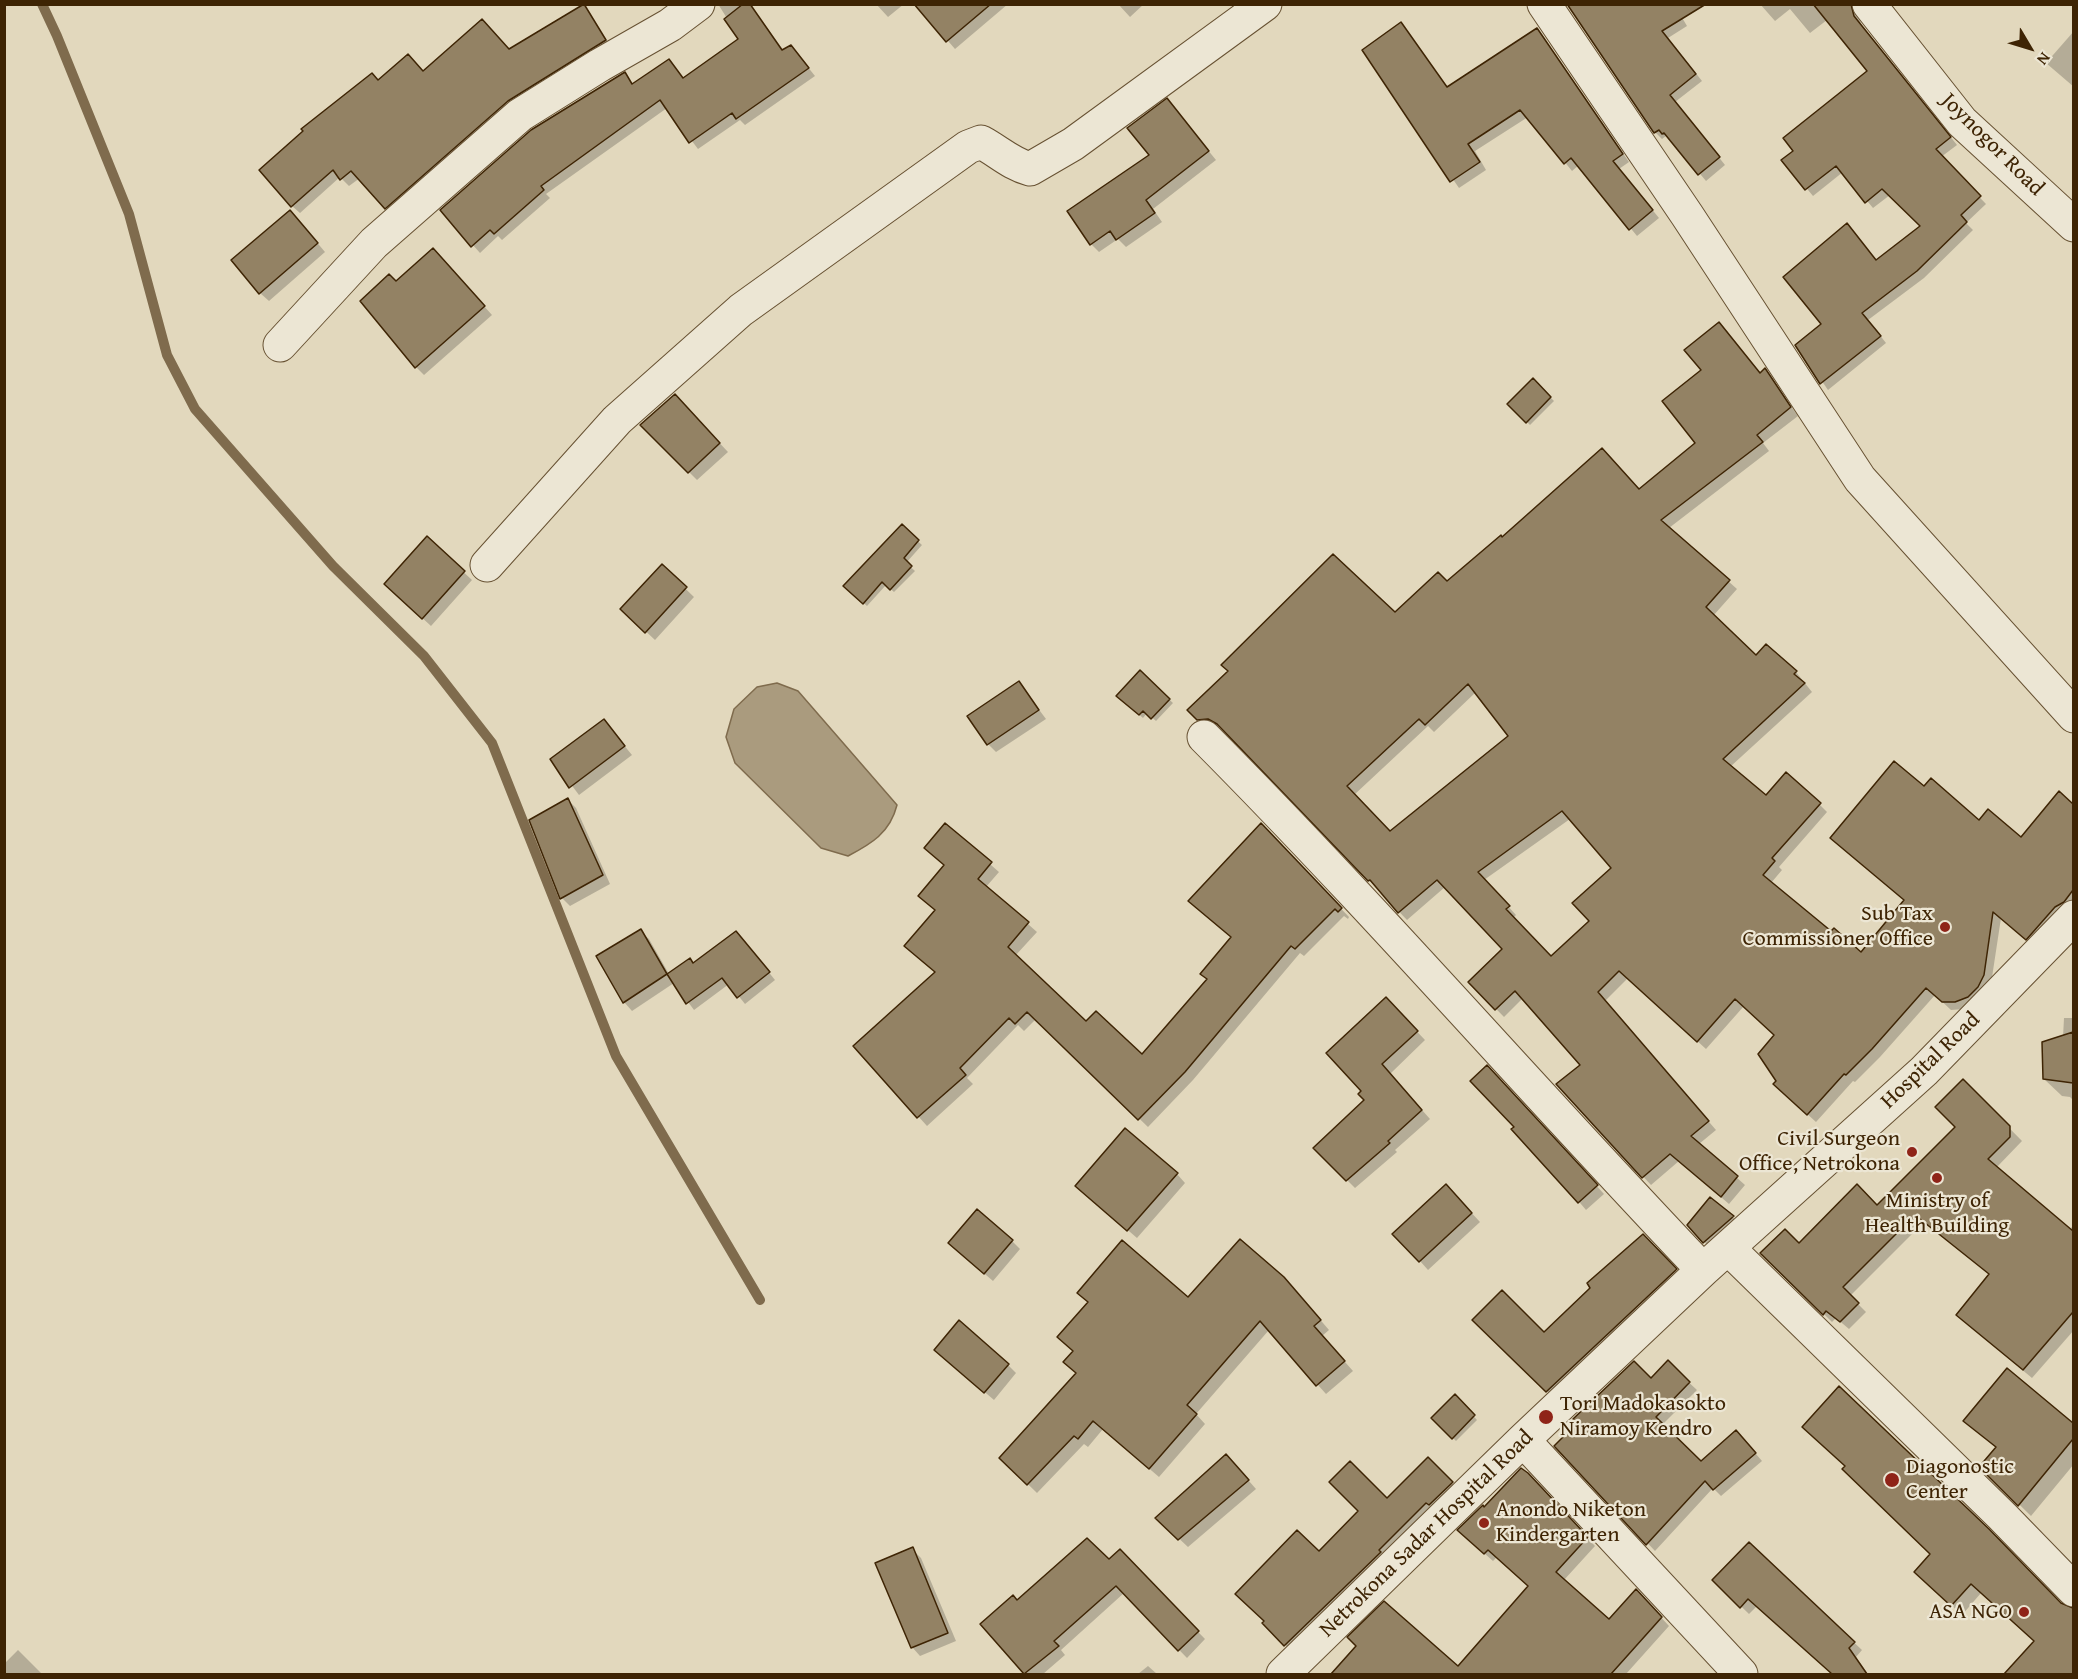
<!DOCTYPE html>
<style>
body{margin:0}
#map{position:relative;width:2078px;height:1679px;overflow:hidden;background:#e2d8bd;font-family:"Gentium Book Plus",serif}
canvas{display:block}
.frame{position:absolute;inset:0;border:6px solid #3e2404;pointer-events:none}
.north{position:absolute;left:2000px;top:18px;width:60px;height:60px;-webkit-text-stroke:4px #ece6d4;paint-order:stroke;rotate:128deg;font-size:16px;font-weight:700;line-height:24px;text-align:center;color:#3e2404}
.north::after{content:'';display:block;margin:auto;width:21px;height:27px;background:#3e2404;clip-path:polygon(50% 0,100% 100%,50% 72%,0 100%)}
</style>
<div id="map">
<canvas width="2078" height="1679"></canvas>
<div class="frame"></div>
<div class="north">N</div>
</div>
<script>
const ctx = document.querySelector('canvas').getContext('2d');
ctx.lineJoin = 'round';
function fillPath(path, color) { ctx.fillStyle = color; ctx.fill(path, 'evenodd'); }
function strokePath(path, color, width, dash) { ctx.strokeStyle = color; ctx.lineWidth = width; ctx.lineCap = dash ? 'butt' : 'round'; ctx.setLineDash(dash || []); ctx.stroke(path); }
function write(font, color, halo, rows, align = 'center') {
  ctx.font = font + ' "Gentium Book Plus",serif'; ctx.lineWidth = 4.5; ctx.setLineDash([]); ctx.textBaseline = 'middle'; ctx.strokeStyle = halo; ctx.fillStyle = color; for (const [text, x, y, turn = 0] of rows) {
    ctx.save(); ctx.translate(x, y); ctx.rotate((+turn || 0) * Math.PI / 180); ctx.textAlign = isNaN(turn) ? turn : align; if (halo) ctx.strokeText(text, 0, 0); ctx.fillText(text, 0, 0); ctx.restore();
  }
}
const water = new Path2D(`
 M 777,683 L 798,691 L 897,805 C 890,833 871,844 848,856 L 821,848 L 735,763 L 726,737 L 734,709 L 757,687 Z`);
fillPath(water, '#aa9b7e');
strokePath(water, '#7f6b4d', 1.5);
fillPath(new Path2D(`
 M 718,4 L 750,4 L 784,51 L 791,46 L 815,76 L 745,125 L 740,120 L 698,149 L 667,108 L 546,194 L 550,198 L 502,240 L 498,236 L 480,253 L 442,210 L 625,74 L 634,85 L 669,61 L 684,79 L 740,39 Z
 M 876,4 L 904,4 L 888,17 Z
 M 916,4 L 1008,4 L 955,49 Z
 M 1118,4 L 1144,4 L 1130,17 Z
 M 1569,4 L 1674,4 L 1687,26 L 1668,38 L 1702,81 L 1675,102 L 1725,165 L 1706,181 L 1671,139 L 1666,136 L 1662,139 L 1655,132 Z
 M 1760,4 L 1853,4 L 1857,10 L 1861,24 L 1957,145 L 1941,157 L 1986,204 L 1966,223 L 1973,230 L 1924,278 L 1868,320 L 1886,343 L 1828,390 L 1797,345 L 1823,324 L 1876,261 L 1922,227 L 1890,195 L 1873,208 L 1843,172 L 1813,196 L 1784,161 L 1869,72 L 1827,20 L 1810,33 L 1790,9 L 1775,21 Z
 M 584,6 L 612,48 L 393,215 L 360,178 L 349,186 L 340,177 L 300,213 L 292,206 L 378,82 L 509,51 Z
 M 1401,24 L 1448,88 L 1537,30 L 1629,162 L 1619,169 L 1659,218 L 1637,236 L 1579,165 L 1572,171 L 1528,117 L 1475,151 L 1486,170 L 1459,188 L 1364,51 Z
 M 2074,31 L 2074,87 L 2046,63 Z
 M 1167,100 L 1216,160 L 1153,209 L 1162,222 L 1126,247 L 1118,239 L 1099,252 L 1091,244 L 1151,156 Z
 M 298,220 L 325,252 L 269,301 L 260,293 Z
 M 441,258 L 492,315 L 424,375 L 416,367 Z
 M 1765,370 L 1798,416 L 1763,443 L 1769,451 L 1669,528 L 1737,589 L 1713,616 L 1756,657 L 1796,672 L 1812,692 L 1730,767 L 1766,797 L 1819,804 L 1827,812 L 1779,867 L 1782,870 L 1771,883 L 1831,933 L 1861,954 L 1905,901 L 1924,788 L 1980,822 L 2021,839 L 2059,793 L 2074,806 L 2074,908 L 2034,947 L 2001,918 L 1991,984 L 1964,1009 L 1951,1010 L 1935,995 L 1880,1057 L 1855,1082 L 1853,1081 L 1816,1122 L 1783,1092 L 1778,1082 L 1776,1036 L 1744,1006 L 1706,1049 L 1628,978 L 1605,1001 L 1716,1130 L 1699,1144 L 1745,1185 L 1729,1204 L 1679,1161 L 1651,1185 L 1558,1085 L 1582,1065 L 1523,998 L 1504,1017 L 1470,982 L 1504,949 L 1445,887 L 1407,920 L 1226,731 L 1218,726 L 1206,728 L 1189,710 L 1395,615 L 1447,583 L 1503,539 L 1639,491 L 1697,443 ZM 1476,692 L 1510,736 L 1390,833 L 1354,795 L 1428,726 L 1434,732 ZM 1570,819 L 1613,868 L 1591,921 L 1551,958 L 1513,918 L 1516,915 L 1484,880 Z
 M 1533,380 L 1554,401 L 1530,425 L 1509,404 Z
 M 683,404 L 728,452 L 697,480 L 642,425 Z
 M 902,527 L 922,545 L 906,563 L 915,571 L 894,592 L 886,585 L 867,606 L 845,586 Z
 M 427,538 L 472,580 L 431,626 L 394,592 Z
 M 662,566 L 694,597 L 655,640 L 622,609 Z
 M 1140,672 L 1173,703 L 1156,721 L 1147,713 L 1143,718 L 1121,699 Z
 M 1019,683 L 1046,719 L 996,752 L 988,744 Z
 M 604,721 L 632,755 L 579,795 L 552,759 Z
 M 568,800 L 576,808 L 610,884 L 570,906 L 562,898 Z
 M 945,825 L 999,872 L 986,887 L 1037,932 L 1015,956 L 1086,1023 L 1142,1057 L 1208,980 L 1233,938 L 1261,825 L 1349,917 L 1348,919 L 1344,916 L 1304,956 L 1300,953 L 1193,1080 L 1148,1127 L 1036,1019 L 1024,1031 L 1018,1025 L 967,1078 L 973,1084 L 927,1126 L 855,1046 L 937,973 L 936,911 L 946,865 Z
 M 640,931 L 649,939 L 669,974 L 743,940 L 775,980 L 745,1004 L 729,984 L 694,1010 L 674,983 L 632,1011 L 624,1002 Z
 M 1386,999 L 1425,1040 L 1390,1074 L 1430,1119 L 1395,1150 L 1397,1152 L 1355,1188 L 1315,1148 L 1366,1100 L 1363,1091 Z
 M 2064,1018 L 2074,1018 L 2074,1101 L 2070,1097 L 2062,1096 L 2044,1079 L 2063,1037 Z
 M 1494,1075 L 1604,1194 L 1586,1210 L 1516,1127 Z
 M 1963,1081 L 2022,1141 L 1996,1168 L 2070,1229 L 2074,1225 L 2074,1286 L 2068,1293 L 2074,1298 L 2074,1330 L 2032,1378 L 1966,1323 L 1991,1275 L 1924,1222 L 1850,1296 L 1866,1312 L 1849,1329 L 1836,1318 L 1832,1322 L 1762,1253 L 1799,1245 L 1878,1207 L 1957,1127 Z
 M 1177,1174 L 1185,1183 L 1137,1238 L 1086,1194 Z
 M 1454,1194 L 1480,1222 L 1428,1270 L 1420,1261 Z
 M 1711,1199 L 1737,1221 L 1708,1246 L 1689,1225 Z
 M 1643,1236 L 1683,1278 L 1555,1399 L 1474,1320 L 1544,1334 Z
 M 1012,1241 L 1020,1249 L 993,1281 L 958,1251 Z
 M 1293,1288 L 1329,1330 L 1322,1336 L 1353,1371 L 1326,1394 L 1269,1330 L 1196,1414 L 1205,1424 L 1159,1477 L 1103,1429 L 1088,1447 L 1084,1444 L 1037,1493 L 1001,1458 L 1188,1299 Z
 M 945,1358 L 1008,1365 L 1016,1373 L 994,1400 Z
 M 1668,1363 L 1697,1390 L 1662,1425 L 1701,1463 L 1744,1440 L 1762,1461 L 1721,1496 L 1713,1488 L 1655,1551 L 1556,1446 L 1651,1380 Z
 M 2007,1370 L 2074,1425 L 2074,1464 L 2031,1516 L 1981,1467 L 1997,1449 L 1965,1421 Z
 M 1839,1389 L 2068,1609 L 2074,1610 L 2074,1674 L 2013,1674 L 2035,1642 L 1981,1593 L 1962,1615 L 1926,1582 L 1932,1554 L 1847,1467 Z
 M 1455,1396 L 1477,1420 L 1456,1441 L 1433,1418 Z
 M 1428,1459 L 1460,1491 L 1293,1653 L 1264,1623 L 1319,1553 L 1387,1500 Z
 M 1234,1464 L 1256,1489 L 1188,1547 L 1157,1518 Z
 M 1536,1483 L 1595,1546 L 1564,1580 L 1609,1621 L 1644,1599 L 1669,1626 L 1626,1674 L 1330,1674 L 1389,1608 L 1458,1669 L 1530,1586 L 1497,1557 L 1493,1561 L 1467,1538 L 1485,1509 Z
 M 1749,1544 L 1862,1650 L 1856,1657 L 1868,1674 L 1833,1674 L 1757,1606 L 1749,1614 L 1714,1580 Z
 M 912,1549 L 921,1558 L 956,1641 L 920,1656 L 912,1647 Z
 M 1120,1552 L 1205,1639 L 1187,1658 L 1124,1593 L 1061,1650 L 1065,1655 L 1043,1674 L 1026,1674 L 982,1625 L 1109,1561 Z
 M 18,1650 L 42,1674 L 4,1674 L 4,1664 Z
 M 1148,1666 L 1157,1674 L 1138,1674 Z`), '#0003');
strokePath(new Path2D(`
 M 42,4 L 57,36 L 129,214 L 167,355 L 195,409 L 333,566 L 424,656 L 492,743 L 616,1056 L 760,1300`), '#7f6b4d', 10);
const building = new Path2D(`
 M 584,4 L 606,40 L 508,101 L 385,209 L 351,171 L 340,180 L 333,170 L 291,207 L 259,170 L 303,131 L 301,129 L 372,73 L 378,80 L 408,54 L 423,71 L 482,19 L 509,49 Z
 M 743,4 L 750,4 L 782,50 L 791,45 L 809,68 L 736,119 L 732,113 L 689,143 L 660,100 L 541,186 L 544,190 L 494,234 L 490,230 L 471,247 L 440,210 L 531,130 L 625,72 L 632,84 L 669,59 L 683,78 L 738,39 L 724,19 Z
 M 914,4 L 991,4 L 946,42 Z
 M 1567,4 L 1706,4 L 1662,31 L 1696,74 L 1670,95 L 1720,157 L 1698,175 L 1664,133 L 1662,134 L 1659,130 L 1654,133 Z
 M 1813,4 L 1851,4 L 1854,16 L 1951,137 L 1936,149 L 1981,196 L 1961,215 L 1967,222 L 1917,271 L 1862,313 L 1881,336 L 1820,384 L 1795,345 L 1821,324 L 1783,277 L 1847,223 L 1876,260 L 1920,226 L 1882,189 L 1865,203 L 1836,166 L 1805,190 L 1781,160 L 1793,151 L 1783,138 L 1867,71 Z
 M 1401,22 L 1447,87 L 1537,28 L 1623,154 L 1613,161 L 1653,210 L 1629,230 L 1571,158 L 1564,164 L 1520,110 L 1468,144 L 1480,162 L 1450,182 L 1362,50 Z
 M 1167,98 L 1209,151 L 1146,200 L 1155,213 L 1116,240 L 1110,231 L 1090,245 L 1067,211 L 1149,155 L 1127,128 Z
 M 290,210 L 318,243 L 259,294 L 231,260 Z
 M 433,248 L 485,306 L 415,368 L 360,301 L 389,274 L 396,281 Z
 M 1719,322 L 1760,373 L 1765,368 L 1791,407 L 1757,435 L 1763,442 L 1661,520 L 1730,580 L 1706,607 L 1756,655 L 1766,644 L 1797,671 L 1794,674 L 1805,683 L 1723,759 L 1766,795 L 1786,772 L 1821,803 L 1772,858 L 1775,861 L 1763,875 L 1831,931 L 1834,928 L 1861,952 L 1904,900 L 1830,838 L 1894,761 L 1924,786 L 1931,778 L 1979,820 L 1988,809 L 2021,837 L 2059,791 L 2073,804 L 2073,890 L 2064,902 L 2055,907 L 2026,940 L 1993,912 L 1984,975 L 1978,987 L 1968,997 L 1955,1002 L 1942,1002 L 1926,988 L 1872,1049 L 1846,1075 L 1844,1074 L 1807,1115 L 1773,1084 L 1776,1081 L 1758,1054 L 1774,1035 L 1735,999 L 1697,1042 L 1619,971 L 1598,992 L 1709,1121 L 1691,1136 L 1738,1176 L 1721,1197 L 1670,1154 L 1642,1178 L 1556,1084 L 1580,1065 L 1515,991 L 1495,1010 L 1468,982 L 1502,949 L 1437,880 L 1398,913 L 1370,880 L 1368,881 L 1217,724 L 1208,719 L 1197,720 L 1187,710 L 1228,671 L 1221,665 L 1333,554 L 1395,612 L 1438,572 L 1447,581 L 1501,535 L 1502,537 L 1602,448 L 1639,489 L 1695,443 L 1662,401 L 1701,370 L 1684,350 ZM 1468,684 L 1508,736 L 1390,831 L 1347,786 L 1419,719 L 1425,725 ZM 1562,811 L 1611,868 L 1572,903 L 1589,921 L 1551,956 L 1506,909 L 1510,906 L 1478,872 Z
 M 1533,378 L 1551,397 L 1526,423 L 1507,404 Z
 M 675,394 L 720,443 L 688,473 L 640,425 Z
 M 902,524 L 919,540 L 904,558 L 912,566 L 890,590 L 882,582 L 863,604 L 843,586 Z
 M 427,536 L 465,571 L 422,619 L 384,584 Z
 M 662,564 L 687,587 L 645,633 L 620,609 Z
 M 1140,670 L 1170,699 L 1151,719 L 1143,711 L 1139,715 L 1116,696 Z
 M 1019,681 L 1039,710 L 987,745 L 967,716 Z
 M 604,719 L 625,746 L 569,788 L 550,759 Z
 M 568,798 L 603,875 L 560,899 L 529,820 Z
 M 945,823 L 992,862 L 978,879 L 1029,922 L 1008,947 L 1086,1021 L 1096,1011 L 1142,1054 L 1207,979 L 1200,974 L 1231,937 L 1188,901 L 1261,823 L 1342,908 L 1338,912 L 1335,909 L 1295,949 L 1291,946 L 1185,1072 L 1138,1120 L 1027,1012 L 1015,1024 L 1009,1018 L 960,1068 L 966,1075 L 917,1118 L 853,1046 L 935,972 L 904,946 L 935,910 L 918,896 L 944,865 L 924,848 Z
 M 641,929 L 667,974 L 623,1003 L 596,956 Z
 M 736,931 L 770,972 L 737,998 L 722,978 L 686,1004 L 667,974 L 690,958 L 693,963 Z
 M 1386,997 L 1418,1031 L 1382,1064 L 1422,1110 L 1388,1141 L 1390,1143 L 1346,1181 L 1313,1148 L 1364,1100 L 1358,1094 L 1361,1091 L 1326,1053 Z
 M 2073,1032 L 2073,1083 L 2043,1079 L 2042,1042 Z
 M 1487,1065 L 1598,1185 L 1578,1203 L 1511,1129 L 1514,1127 L 1470,1081 Z
 M 1963,1079 L 2010,1126 L 2010,1137 L 1988,1159 L 2073,1231 L 2073,1312 L 2023,1370 L 1956,1315 L 1989,1274 L 1915,1215 L 1843,1287 L 1859,1303 L 1840,1322 L 1826,1311 L 1823,1315 L 1760,1253 L 1785,1229 L 1799,1243 L 1857,1184 L 1877,1205 L 1955,1127 L 1935,1107 Z
 M 1125,1128 L 1178,1173 L 1127,1231 L 1075,1186 Z
 M 1446,1184 L 1472,1213 L 1419,1262 L 1392,1234 Z
 M 1710,1197 L 1734,1216 L 1703,1243 L 1687,1225 Z
 M 977,1209 L 1013,1240 L 984,1274 L 948,1243 Z
 M 1643,1234 L 1677,1269 L 1546,1392 L 1472,1320 L 1502,1290 L 1544,1332 L 1590,1288 L 1587,1283 Z
 M 1240,1239 L 1284,1277 L 1321,1320 L 1314,1326 L 1345,1361 L 1316,1386 L 1260,1321 L 1187,1405 L 1197,1414 L 1149,1469 L 1093,1421 L 1078,1439 L 1074,1436 L 1027,1485 L 999,1458 L 1076,1373 L 1063,1362 L 1073,1351 L 1057,1337 L 1088,1302 L 1077,1293 L 1122,1240 L 1188,1297 Z
 M 959,1320 L 1009,1364 L 984,1393 L 934,1350 Z
 M 1668,1360 L 1690,1382 L 1656,1417 L 1701,1461 L 1736,1430 L 1756,1453 L 1713,1490 L 1705,1481 L 1646,1545 L 1554,1446 L 1577,1423 L 1573,1419 L 1634,1361 L 1651,1378 Z
 M 2007,1368 L 2073,1423 L 2073,1439 L 2018,1506 L 1979,1467 L 1996,1447 L 1963,1421 Z
 M 1839,1386 L 1989,1529 L 2061,1603 L 2073,1608 L 2073,1674 L 2004,1674 L 2034,1641 L 1971,1584 L 1951,1606 L 1914,1572 L 1930,1554 L 1842,1469 L 1845,1466 L 1802,1427 Z
 M 1455,1394 L 1475,1415 L 1452,1439 L 1431,1418 Z
 M 1226,1454 L 1249,1480 L 1178,1540 L 1155,1518 Z
 M 1428,1457 L 1453,1482 L 1429,1505 L 1426,1503 L 1379,1550 L 1381,1552 L 1284,1646 L 1262,1623 L 1264,1621 L 1235,1594 L 1297,1530 L 1319,1551 L 1358,1511 L 1329,1482 L 1350,1461 L 1387,1498 Z
 M 1521,1468 L 1528,1473 L 1588,1537 L 1556,1572 L 1609,1619 L 1636,1589 L 1662,1617 L 1611,1674 L 1331,1674 L 1356,1646 L 1347,1637 L 1384,1601 L 1458,1666 L 1528,1586 L 1488,1550 L 1484,1554 L 1457,1530 L 1483,1505 L 1484,1507 Z
 M 1087,1538 L 1109,1559 L 1120,1549 L 1199,1631 L 1178,1651 L 1116,1586 L 1054,1641 L 1059,1646 L 1024,1674 L 980,1624 L 1013,1595 L 1017,1600 Z
 M 1749,1542 L 1855,1642 L 1849,1648 L 1867,1674 L 1832,1674 L 1748,1599 L 1740,1608 L 1712,1580 Z
 M 913,1547 L 948,1633 L 911,1648 L 875,1563 Z`);
fillPath(building, '#938264');
strokePath(building, '#3e2404', 1.5);
const minor = new Path2D(`
 M 1544,4 L 1687,215 L 1860,479 L 2074,716
 M 1869,4 L 1962,122 L 2074,225
 M 280,345 L 374,243 L 520,115 L 600,65 L 670,25 L 698,4
 M 487,565 L 617,420 L 741,310 L 968,147 L 981,142 C 998,151 1011,164 1030,169 L 1073,144 L 1265,4
 M 1204,737 C 1376,910 1535,1094 1703,1270
 M 1728,1248 L 2002,1516 L 2074,1590
 M 1523,1440 L 1741,1674
 M 1283,1674 L 1523,1440 L 1703,1270 L 1924,1071 L 2074,917`);
strokePath(minor, '#675132', 35);
strokePath(minor, '#ece6d4', 33);
for (const [x, y, r, color] of [
 [1945,927,6,"#8f2418"],
 [1912,1152,6,"#8f2418"],
 [1937,1178,6,"#8f2418"],
 [1546,1417,8,"#8f2418"],
 [1892,1480,8,"#8f2418"],
 [1484,1523,6,"#8f2418"],
 [2024,1612,6,"#8f2418"]
]) { const dot = new Path2D(); dot.arc(x, y, r, 0, 2 * Math.PI); ctx.fillStyle = color; ctx.fill(dot); strokePath(dot, '#ece6d4', 2); }
write('22px', '#3e2404', '#ece6d4', [
 ["Joynogor Road",1992,145,45],
 ["Hospital Road",1931,1061,-44],
 ["Netrokona Sadar Hospital Road",1427,1534,-44]
]);
write('22px', '#3e2404', '#ece6d4', [
 ["Sub Tax",1933,914],
 ["Commissioner Office",1933,939],
 ["Civil Surgeon",1900,1139],
 ["Office, Netrokona",1900,1164],
 ["Ministry of",1937,1201,"center"],
 ["Health Building",1937,1226,"center"],
 ["Tori Madokasokto",1560,1404,"left"],
 ["Niramoy Kendro",1560,1429,"left"],
 ["Diagonostic",1906,1467,"left"],
 ["Center",1906,1492,"left"],
 ["Anondo Niketon",1496,1510,"left"],
 ["Kindergarten",1496,1535,"left"],
 ["ASA NGO",2012,1612]
], 'right');
</script>
